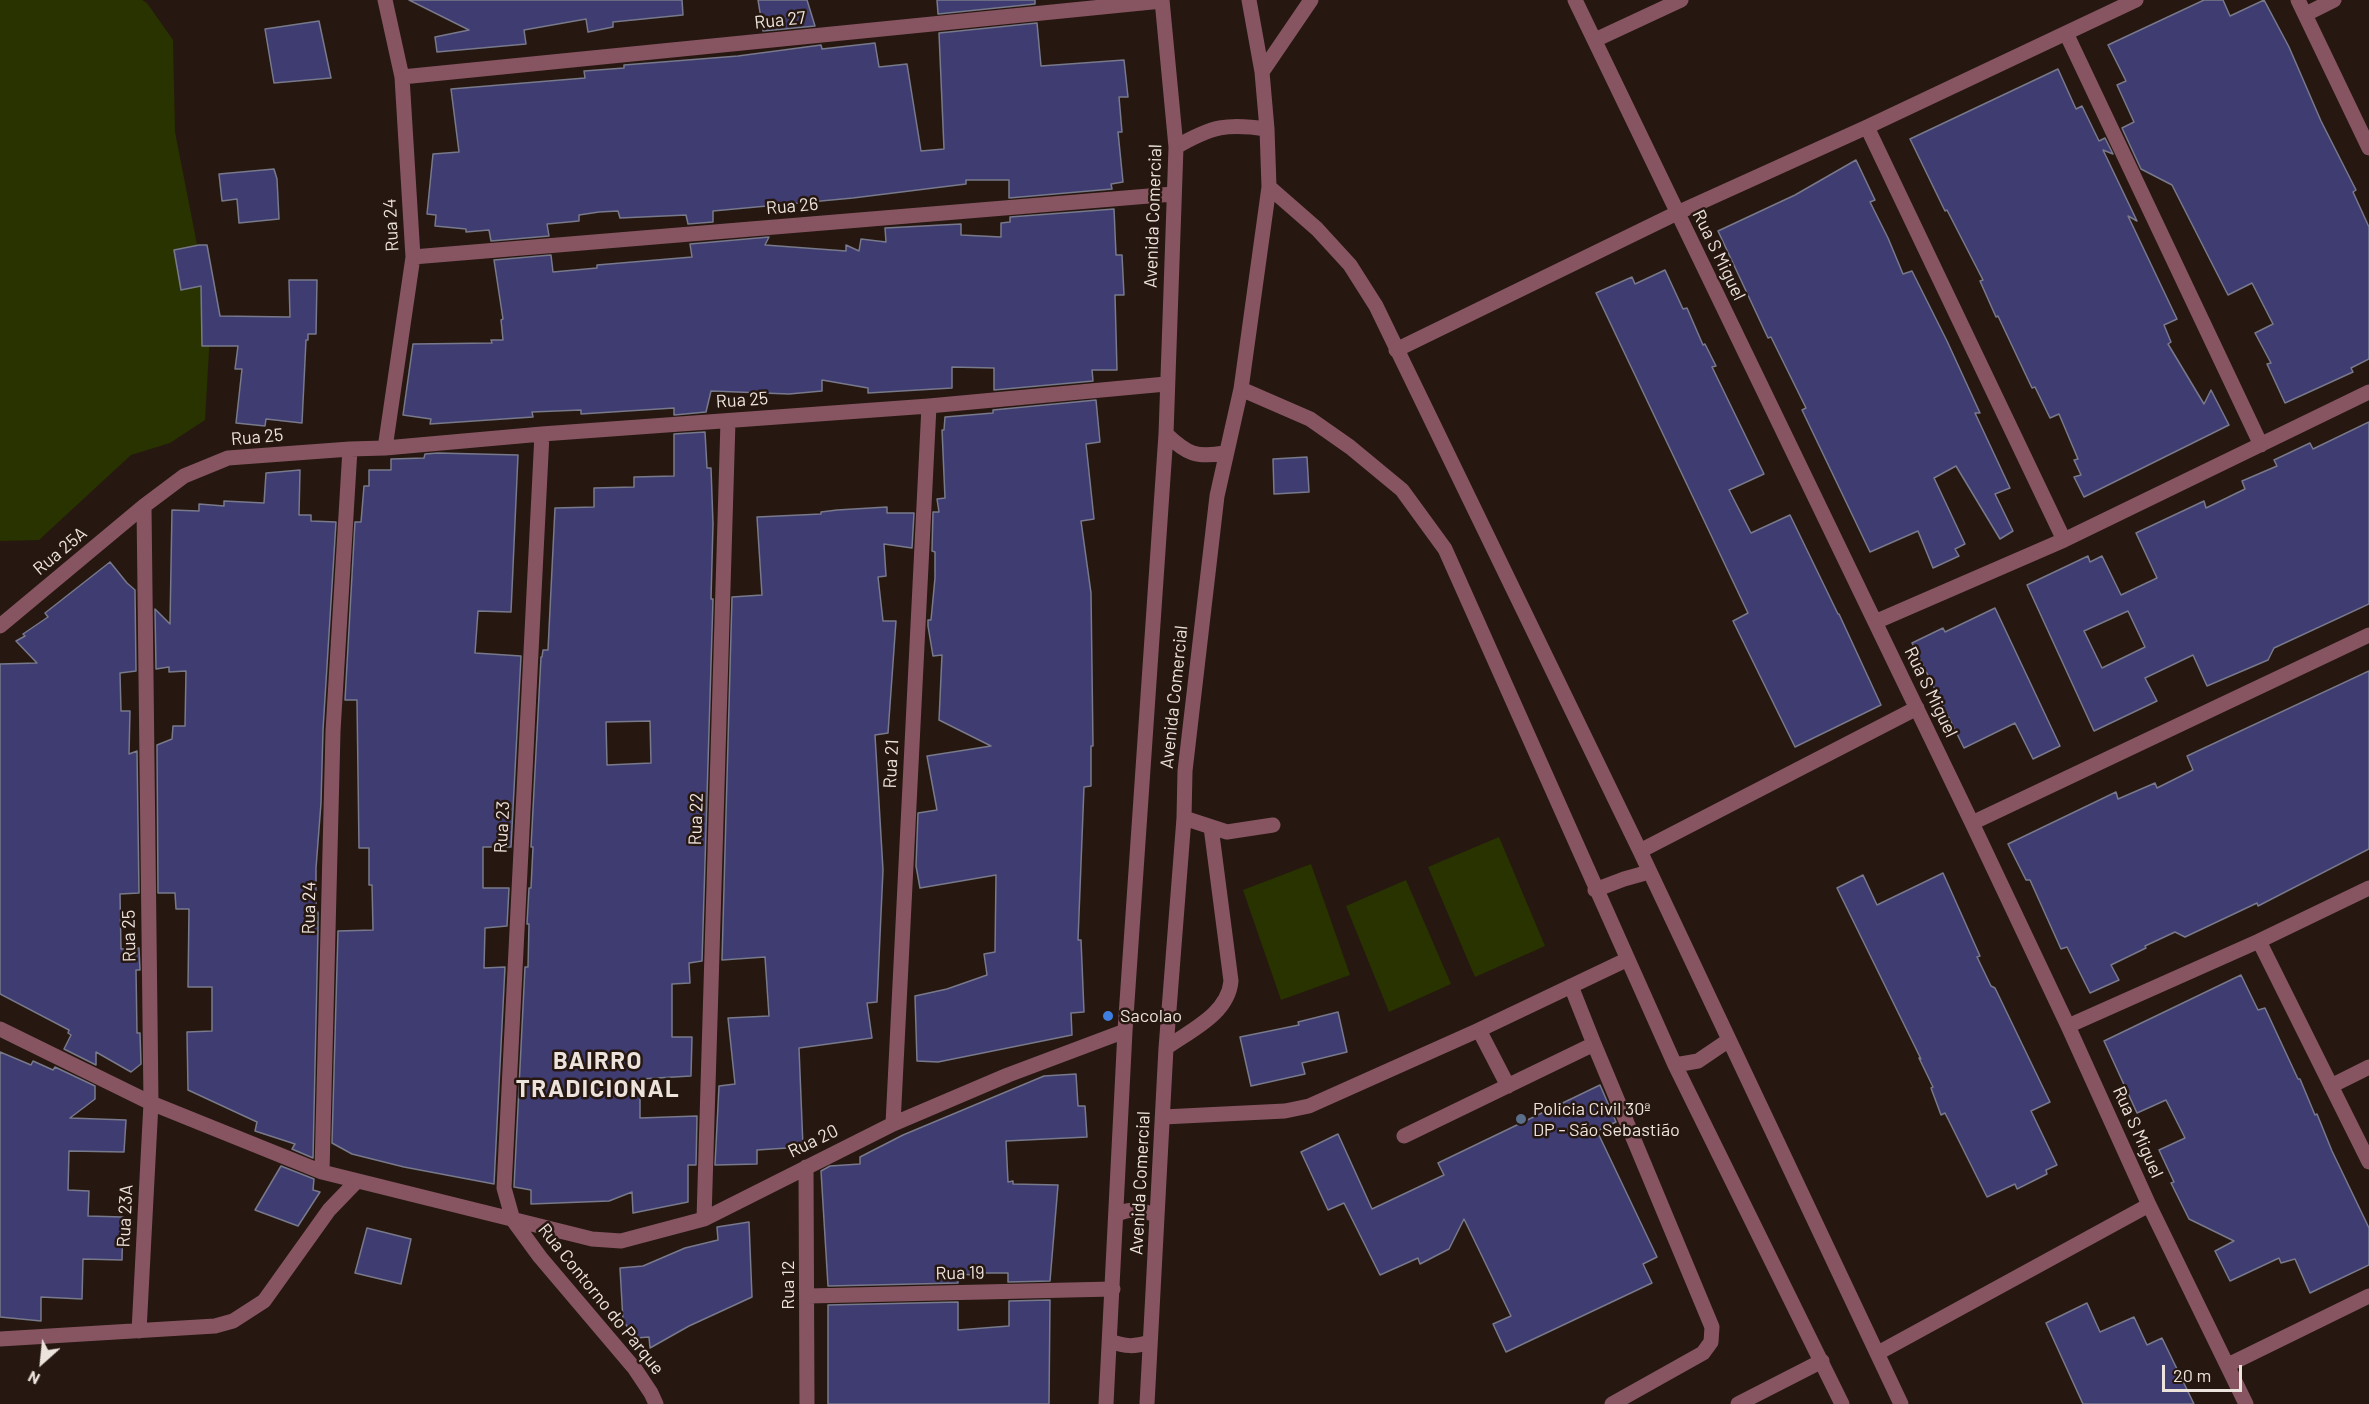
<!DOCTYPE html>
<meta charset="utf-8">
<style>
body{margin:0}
#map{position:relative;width:2369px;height:1404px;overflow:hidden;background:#261810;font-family:Barlow,sans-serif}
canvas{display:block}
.north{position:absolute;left:12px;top:1332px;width:60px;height:60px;-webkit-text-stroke:4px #261810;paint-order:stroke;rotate:207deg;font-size:16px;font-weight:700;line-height:24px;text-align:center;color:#ede3dd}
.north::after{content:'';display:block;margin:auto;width:21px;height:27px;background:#ede3dd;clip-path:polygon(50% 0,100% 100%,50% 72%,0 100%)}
.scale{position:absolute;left:2162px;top:1365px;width:80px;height:27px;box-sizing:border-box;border:3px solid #ede3dd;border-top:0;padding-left:8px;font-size:18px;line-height:21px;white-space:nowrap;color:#ede3dd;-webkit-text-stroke:4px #261810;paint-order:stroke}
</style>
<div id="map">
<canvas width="2369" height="1404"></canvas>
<div class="north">N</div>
<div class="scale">20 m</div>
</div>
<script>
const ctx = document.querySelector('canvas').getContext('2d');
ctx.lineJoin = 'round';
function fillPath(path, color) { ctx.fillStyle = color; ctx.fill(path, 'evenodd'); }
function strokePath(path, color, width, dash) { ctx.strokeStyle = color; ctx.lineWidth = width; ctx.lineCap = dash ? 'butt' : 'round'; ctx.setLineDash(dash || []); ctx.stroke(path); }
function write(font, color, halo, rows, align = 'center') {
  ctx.font = font + ' Barlow,sans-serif'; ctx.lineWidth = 5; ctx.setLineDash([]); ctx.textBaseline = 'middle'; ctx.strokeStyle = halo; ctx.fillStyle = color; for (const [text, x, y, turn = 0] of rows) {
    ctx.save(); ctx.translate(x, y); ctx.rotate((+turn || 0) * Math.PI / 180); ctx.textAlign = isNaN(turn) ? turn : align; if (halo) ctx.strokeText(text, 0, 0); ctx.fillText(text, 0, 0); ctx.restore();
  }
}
fillPath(new Path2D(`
 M 0,0 L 142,0 L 147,3 L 173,40 L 175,132 L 211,316 L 205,420 L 170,443 L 131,455 L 39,540 L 0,541 Z
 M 1499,837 L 1545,946 L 1475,977 L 1428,867 Z
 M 1311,864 L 1350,975 L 1281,1000 L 1243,890 Z
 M 1406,880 L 1451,984 L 1389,1012 L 1346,906 Z`), '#283300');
const building = new Path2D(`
 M 409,0 L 682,0 L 683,15 L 613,22 L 613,27 L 588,32 L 586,19 L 524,30 L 526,44 L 437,52 L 435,37 L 469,30 Z
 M 758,0 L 807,0 L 815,26 L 763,31 Z
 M 937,0 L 1035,0 L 1035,4 L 938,14 Z
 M 2204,0 L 2223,0 L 2230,16 L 2264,0 L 2289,47 L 2321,121 L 2356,190 L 2353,192 L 2369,227 L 2369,359 L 2351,368 L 2353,372 L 2285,403 L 2267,364 L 2271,363 L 2255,333 L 2273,324 L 2252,283 L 2228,295 L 2172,185 L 2141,169 L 2122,128 L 2134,122 L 2117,85 L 2126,81 L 2108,45 Z
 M 319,21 L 331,78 L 274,83 L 265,29 Z
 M 1037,23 L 1041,66 L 1124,60 L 1128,97 L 1119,97 L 1122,132 L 1118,132 L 1123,182 L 1111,184 L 1112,189 L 1009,198 L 1009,180 L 966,180 L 966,184 L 853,198 L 713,211 L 713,222 L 688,224 L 686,215 L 620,218 L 618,211 L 599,212 L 579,215 L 579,221 L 547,224 L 549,236 L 491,241 L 489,230 L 466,232 L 466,229 L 435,226 L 436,215 L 427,214 L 433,154 L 459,152 L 451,89 L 585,78 L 584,71 L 624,68 L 624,65 L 738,56 L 821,45 L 822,49 L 875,43 L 879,67 L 907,64 L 921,151 L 944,149 L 939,33 Z
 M 2058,69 L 2076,109 L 2082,106 L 2099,141 L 2105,138 L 2113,154 L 2103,150 L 2137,221 L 2128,216 L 2177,319 L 2164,325 L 2171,342 L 2168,344 L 2204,404 L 2211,390 L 2229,425 L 2084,497 L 2074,477 L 2081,475 L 2074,460 L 2078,459 L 2059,414 L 2050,418 L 2035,387 L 2032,388 L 1998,316 L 1996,317 L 1980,281 L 1983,280 L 1947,210 L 1945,211 L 1910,139 Z
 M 1856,160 L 1875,200 L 1870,202 L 1888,238 L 1903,274 L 1912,271 L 1947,341 L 1980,413 L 1975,413 L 2010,488 L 1995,494 L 2013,531 L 2000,539 L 1956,466 L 1934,478 L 1965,544 L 1955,549 L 1959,556 L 1933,568 L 1918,531 L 1870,552 L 1802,410 L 1806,408 L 1771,337 L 1768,338 L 1718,231 L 1795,195 Z
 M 274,169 L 277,179 L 279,219 L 239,223 L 237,199 L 222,201 L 219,174 Z
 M 1114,209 L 1116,255 L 1122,255 L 1124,295 L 1115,295 L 1117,370 L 1092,370 L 1093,381 L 994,390 L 994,368 L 952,367 L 952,388 L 868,393 L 868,388 L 822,380 L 822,391 L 789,394 L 711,391 L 706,412 L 674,415 L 674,408 L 581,414 L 581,410 L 532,412 L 533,417 L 430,424 L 431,419 L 403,415 L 413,344 L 492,343 L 491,340 L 503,340 L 501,320 L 503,319 L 494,260 L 551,255 L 553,272 L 597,268 L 597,265 L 692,257 L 690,244 L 769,237 L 765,245 L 846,251 L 846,245 L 859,251 L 861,239 L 886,242 L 885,228 L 961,224 L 961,235 L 1001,237 L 1001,223 L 1010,222 L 1010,217 Z
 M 199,245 L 207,245 L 220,316 L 290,317 L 289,280 L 317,280 L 316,334 L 308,334 L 308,340 L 306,340 L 302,423 L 266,419 L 265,426 L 236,423 L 242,369 L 235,369 L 238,346 L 202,346 L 201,286 L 181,290 L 174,250 Z
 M 1665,270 L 1683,309 L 1687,308 L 1703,345 L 1705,344 L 1716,366 L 1712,367 L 1764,474 L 1729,490 L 1751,533 L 1790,515 L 1838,614 L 1839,614 L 1881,705 L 1795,747 L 1733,621 L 1748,613 L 1596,293 L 1632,277 L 1635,284 Z
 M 1096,400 L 1100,442 L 1086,444 L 1094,519 L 1081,521 L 1091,593 L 1093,746 L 1091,746 L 1091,786 L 1084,787 L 1078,940 L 1081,940 L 1084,1012 L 1071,1013 L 1072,1035 L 938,1062 L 917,1061 L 915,996 L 947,989 L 987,975 L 984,954 L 995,952 L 996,875 L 920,888 L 916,866 L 918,813 L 937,810 L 927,756 L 991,746 L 939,720 L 942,655 L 933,656 L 928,626 L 928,620 L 931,620 L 935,578 L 935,552 L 932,551 L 933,512 L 939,512 L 937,499 L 945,498 L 942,430 L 944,430 L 945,417 L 993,413 L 993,410 Z
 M 2369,422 L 2369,604 L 2274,648 L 2268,660 L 2207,686 L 2193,655 L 2145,678 L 2157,701 L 2094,731 L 2027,585 L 2088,556 L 2090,562 L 2102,556 L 2121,595 L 2157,578 L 2136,533 L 2204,501 L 2206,508 L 2245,489 L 2242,481 L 2277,466 L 2274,460 L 2310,443 L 2313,449 ZM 2128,611 L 2145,647 L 2102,668 L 2084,631 Z
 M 705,432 L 707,468 L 711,468 L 713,524 L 711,599 L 713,599 L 702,961 L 689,963 L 690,983 L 672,984 L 672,1037 L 692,1037 L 691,1076 L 640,1079 L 640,1118 L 697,1116 L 696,1165 L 688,1165 L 688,1202 L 633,1213 L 632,1192 L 609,1201 L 531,1204 L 531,1190 L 514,1187 L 525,967 L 528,967 L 529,924 L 527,924 L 529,888 L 531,888 L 533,847 L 531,847 L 541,657 L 542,657 L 543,650 L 548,650 L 555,508 L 594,507 L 594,488 L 634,487 L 634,477 L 674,476 L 674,434 ZM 650,721 L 651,763 L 607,765 L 606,722 Z
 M 438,453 L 518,455 L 511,612 L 478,611 L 475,653 L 521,656 L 511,847 L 483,847 L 483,888 L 509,888 L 507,926 L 485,928 L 484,968 L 505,967 L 494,1184 L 404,1167 L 352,1154 L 332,1143 L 338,931 L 373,930 L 372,885 L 369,885 L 369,848 L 359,848 L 357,700 L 345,700 L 355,522 L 361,522 L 364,486 L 369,486 L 369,470 L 391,470 L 391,459 L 424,458 L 425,454 Z
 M 1307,457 L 1309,492 L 1274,494 L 1273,459 Z
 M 300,470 L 299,515 L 311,515 L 311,521 L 336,522 L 323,730 L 321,803 L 316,868 L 316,912 L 318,912 L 318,931 L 313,1158 L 292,1149 L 295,1144 L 255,1131 L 257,1122 L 188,1090 L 187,1032 L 212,1031 L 212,987 L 188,987 L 189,909 L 176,909 L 175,893 L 158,893 L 157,745 L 172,739 L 173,726 L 185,726 L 186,671 L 169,672 L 169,667 L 156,669 L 155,609 L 170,624 L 172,510 L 199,511 L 199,504 L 224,506 L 224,501 L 264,503 L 266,473 Z
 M 887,507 L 887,513 L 914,513 L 912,548 L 884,544 L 886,576 L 878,577 L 883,621 L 896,621 L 888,733 L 875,735 L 883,870 L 877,1002 L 867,1003 L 872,1038 L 799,1048 L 803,1147 L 757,1150 L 757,1164 L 715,1165 L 719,1086 L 735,1084 L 728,1018 L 769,1016 L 765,957 L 722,960 L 732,597 L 762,595 L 757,517 L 821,514 L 821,512 L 837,510 Z
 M 110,562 L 127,583 L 135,590 L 136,671 L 120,673 L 121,711 L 130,711 L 129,754 L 137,751 L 139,893 L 120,894 L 121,949 L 139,948 L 140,970 L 136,970 L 137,1033 L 140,1033 L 141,1064 L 131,1072 L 96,1052 L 96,1065 L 64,1049 L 71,1035 L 68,1033 L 69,1030 L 0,994 L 0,664 L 37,663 L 16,641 L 25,636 L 23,634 L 48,617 L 45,613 Z
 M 1995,608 L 2060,746 L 2033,759 L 2015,723 L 1964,748 L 1912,643 L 1943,628 L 1945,632 Z
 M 2369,671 L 2369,849 L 2258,906 L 2257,903 L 2185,937 L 2175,932 L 2145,946 L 2146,948 L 2111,965 L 2119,980 L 2090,993 L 2067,947 L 2061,949 L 2030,880 L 2026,880 L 2008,844 L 2116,792 L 2118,799 L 2155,783 L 2157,788 L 2193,770 L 2187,756 Z
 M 1943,873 L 1980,956 L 1977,957 L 1991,986 L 1995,988 L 2050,1102 L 2031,1111 L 2057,1165 L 2046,1170 L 2047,1174 L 2017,1189 L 2015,1184 L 1987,1197 L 1945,1113 L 1941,1115 L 1931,1088 L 1933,1087 L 1919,1058 L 1921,1059 L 1837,888 L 1863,875 L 1877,905 Z
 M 2241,975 L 2258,1010 L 2265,1008 L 2298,1079 L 2300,1079 L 2315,1115 L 2317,1114 L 2332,1151 L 2369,1228 L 2369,1265 L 2310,1293 L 2295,1259 L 2281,1263 L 2279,1258 L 2230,1281 L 2215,1251 L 2234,1241 L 2189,1219 L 2171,1183 L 2174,1182 L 2159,1150 L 2185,1138 L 2166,1100 L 2137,1113 L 2104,1041 Z
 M 1338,1012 L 1347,1052 L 1302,1063 L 1305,1074 L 1251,1086 L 1240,1037 L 1299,1025 L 1298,1022 Z
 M 0,1052 L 31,1065 L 33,1061 L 53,1070 L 55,1067 L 95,1086 L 95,1099 L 70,1118 L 126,1120 L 124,1152 L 69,1151 L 68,1190 L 89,1191 L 88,1216 L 123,1217 L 122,1260 L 83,1259 L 82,1299 L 41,1297 L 41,1321 L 0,1317 Z
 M 1076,1074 L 1078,1106 L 1085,1106 L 1087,1137 L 1006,1141 L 1008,1182 L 1013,1181 L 1013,1184 L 1058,1185 L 1050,1281 L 1008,1282 L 1008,1273 L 976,1273 L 975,1275 L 958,1274 L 958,1283 L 828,1286 L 821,1171 L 830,1166 L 860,1164 L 860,1157 L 903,1135 L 1044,1076 Z
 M 1600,1085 L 1616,1122 L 1597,1131 L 1657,1257 L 1643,1264 L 1652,1283 L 1506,1352 L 1493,1324 L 1511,1316 L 1464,1219 L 1449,1249 L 1420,1264 L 1418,1258 L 1380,1275 L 1344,1203 L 1328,1210 L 1301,1152 L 1338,1134 L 1372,1209 L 1444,1175 L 1438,1163 Z
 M 281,1166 L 314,1179 L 313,1190 L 320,1192 L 298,1226 L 255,1210 Z
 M 749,1222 L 752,1297 L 689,1326 L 650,1348 L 649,1337 L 636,1338 L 623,1321 L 620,1268 L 643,1266 L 685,1248 L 718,1240 L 717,1227 Z
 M 367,1228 L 411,1239 L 401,1284 L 355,1273 Z
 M 1050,1300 L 1049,1404 L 828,1404 L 828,1305 L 958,1302 L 958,1330 L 1009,1326 L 1009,1301 Z
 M 2087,1303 L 2100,1332 L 2134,1317 L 2147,1345 L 2162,1338 L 2194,1404 L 2083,1404 L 2046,1323 Z`);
fillPath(building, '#3f3c72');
strokePath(building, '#78798b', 1.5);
strokePath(new Path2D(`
 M 385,0 L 402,77 L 413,257 L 385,448
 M 1575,0 L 1972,823 L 2068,1026 L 2149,1205 L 2246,1404
 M 2298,0 L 2369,148
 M 2306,14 L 2334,0
 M 2066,33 L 2261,445
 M 1595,40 L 1681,0
 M 1262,72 L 1311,0
 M 402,77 L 1162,1
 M 1867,127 L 2064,540
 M 1176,147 C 1212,126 1227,123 1267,129
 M 1269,187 L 1317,229 L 1350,265 L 1376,306 L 1640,851 L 1901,1404
 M 413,257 L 1173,194
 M 1396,350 L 1677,213 L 1867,127 L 2136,0
 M 1241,389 L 1310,419 L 1350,447 L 1402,490 L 1445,549 L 1675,1065 L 1842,1404
 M 542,434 L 504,1188 L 513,1220 L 540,1257 L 635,1369 L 651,1393 L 656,1404
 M 1166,434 C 1187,454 1196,458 1225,453
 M 1875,622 L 2064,540 L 2369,392
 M 0,626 L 144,506 L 184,476 L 228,458 L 350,449 L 385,448 L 542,434 L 929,406 L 1166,384
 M 1184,818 L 1227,832 L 1273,825
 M 1972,823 L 2369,635
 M 1640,851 L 1917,708
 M 1595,890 L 1624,879 L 1649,872
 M 2259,941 L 2369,1162
 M 2068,1026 L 2259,941 L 2369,888
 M 0,1029 L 151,1103 L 322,1172 L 592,1239 L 621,1241 L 704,1219 L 893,1124 L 1008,1075 L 1125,1031
 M 1479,1030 L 1508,1086
 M 1594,1044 L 1712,1327 L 1711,1342 L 1703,1353 L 1612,1404
 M 1166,1048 C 1191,1030 1228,1014 1231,981 L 1211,827
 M 1675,1065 L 1698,1061 L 1729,1040
 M 2331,1086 L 2369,1067
 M 1163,1117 L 1285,1111 L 1309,1106 L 1479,1030 L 1626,960
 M 893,1124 L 929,406
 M 1404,1136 L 1594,1044 L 1571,986
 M 806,1167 L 807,1404
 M 322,1172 L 333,731 L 350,449
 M 1117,1214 C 1133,1208 1141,1209 1157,1216
 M 704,1219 L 728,421
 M 808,1296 L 1113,1289
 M 139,1331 L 151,1103 L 144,506
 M 0,1339 L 215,1326 L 233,1321 L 264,1301 L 329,1210 L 356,1182
 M 1110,1341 C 1126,1347 1134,1347 1150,1342
 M 1878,1353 L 2149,1205
 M 2228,1365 L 2369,1296
 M 1106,1404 L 1125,1031 L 1166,434 L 1176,147 L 1162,0
 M 1147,1404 L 1166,1048 L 1184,818 L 1185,771 L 1217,496 L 1241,389 L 1269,187 L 1267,129 L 1262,72 L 1249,0
 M 1738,1404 L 1822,1361`), '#875562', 15);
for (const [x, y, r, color] of [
 [1108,1016,6,"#3f7fe0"],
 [1521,1119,6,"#5c6f8a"]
]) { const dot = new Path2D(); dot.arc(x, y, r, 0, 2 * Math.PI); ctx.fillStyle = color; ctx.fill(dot); strokePath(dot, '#261810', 2); }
write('18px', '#ede3dd', '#261810', [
 ["Rua 27",780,20,-6],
 ["Rua 26",792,206,-5],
 ["Avenida Comercial",1153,216,-88],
 ["Rua 24",391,225,-93],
 ["Rua S Miguel",1719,255,64],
 ["Rua 25",742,400,-4],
 ["Rua 25",257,437,-5],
 ["Rua 25A",60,551,-40],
 ["Rua S Miguel",1931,692,64],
 ["Avenida Comercial",1174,697,-84],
 ["Rua 21",891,764,-87],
 ["Rua 22",696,819,-88],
 ["Rua 23",502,827,-87],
 ["Rua 24",309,908,-89],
 ["Rua 25",129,936,-91],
 ["Rua S Miguel",2138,1132,66],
 ["Rua 20",813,1141,-26],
 ["Avenida Comercial",1140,1183,-87],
 ["Rua 23A",125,1216,-87],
 ["Rua 19",960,1273,-1],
 ["Rua 12",788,1285,-90],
 ["Rua Contorno do Parque",601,1299,51]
]);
write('18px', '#ede3dd', '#261810', [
 ["Sacolao",1120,1016],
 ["Policia Civil 30ª",1533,1109],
 ["DP - São Sebastião",1533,1130]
], 'left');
ctx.letterSpacing = '1.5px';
write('bold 24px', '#ede3dd', '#261810', [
 ["BAIRRO",598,1061],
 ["TRADICIONAL",598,1089]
]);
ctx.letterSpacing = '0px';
</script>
